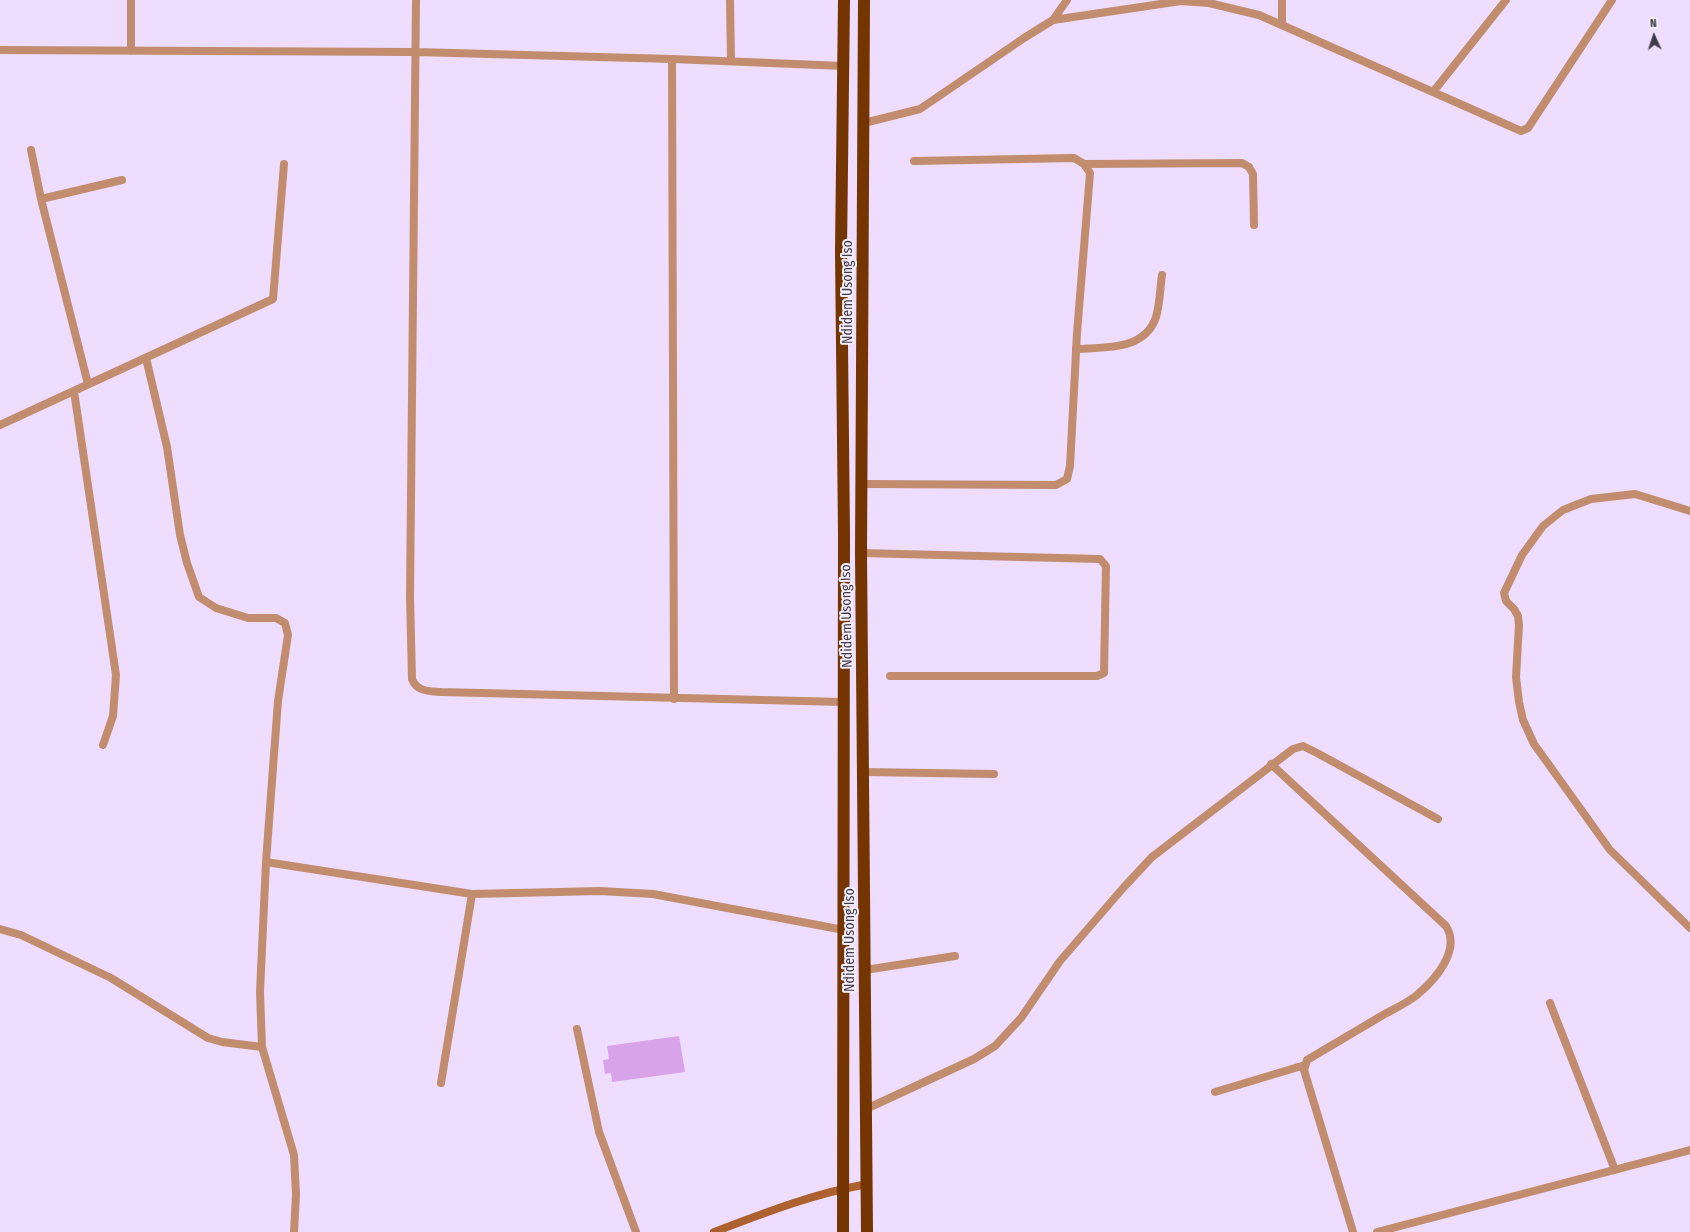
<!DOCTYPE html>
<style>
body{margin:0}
#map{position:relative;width:1690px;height:1232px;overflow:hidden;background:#eeddfe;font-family:"Fira Sans Condensed",sans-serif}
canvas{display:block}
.north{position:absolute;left:1634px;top:16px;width:40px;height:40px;-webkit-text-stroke:3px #f5effc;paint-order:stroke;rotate:357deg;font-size:11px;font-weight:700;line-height:16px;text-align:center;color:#403947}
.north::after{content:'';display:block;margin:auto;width:14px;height:18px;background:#403947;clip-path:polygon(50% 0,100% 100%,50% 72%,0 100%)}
</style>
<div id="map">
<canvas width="1690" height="1232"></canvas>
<div class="north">N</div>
</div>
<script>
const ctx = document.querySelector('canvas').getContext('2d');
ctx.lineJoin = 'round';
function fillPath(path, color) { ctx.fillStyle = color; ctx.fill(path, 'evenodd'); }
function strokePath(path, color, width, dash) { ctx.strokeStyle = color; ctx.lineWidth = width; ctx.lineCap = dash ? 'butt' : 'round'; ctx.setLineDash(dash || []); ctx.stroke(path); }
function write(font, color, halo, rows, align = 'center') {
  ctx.font = font + ' "Fira Sans Condensed",sans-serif'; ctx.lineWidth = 4; ctx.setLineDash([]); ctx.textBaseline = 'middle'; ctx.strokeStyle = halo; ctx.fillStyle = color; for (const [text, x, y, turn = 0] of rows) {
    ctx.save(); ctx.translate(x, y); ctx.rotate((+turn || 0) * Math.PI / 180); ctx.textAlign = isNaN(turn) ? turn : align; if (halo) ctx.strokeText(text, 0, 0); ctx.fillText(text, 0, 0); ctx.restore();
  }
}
fillPath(new Path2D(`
 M 679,1036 L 685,1072 L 612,1082 L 611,1073 L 605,1074 L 603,1060 L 609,1059 L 607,1046 Z`), '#d9a3ea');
strokePath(new Path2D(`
 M 1076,349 C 1104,347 1145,351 1156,317 C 1160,304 1160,288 1162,275`), '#c28d6e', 8);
strokePath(new Path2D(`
 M 416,0 L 410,596 L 412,679 C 417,692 429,691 441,692 L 843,702
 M 730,0 L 731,61
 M 1053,20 L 1067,0
 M 1282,25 L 1282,0
 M 0,50 L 416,52 L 672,59 L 844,66
 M 131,51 L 131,0
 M 672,59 L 674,699
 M 1433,92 L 1506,0
 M 864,123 L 920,109 L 1024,38 L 1053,20 L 1181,1 L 1209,3 L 1259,15 L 1521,131 L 1528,128 L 1612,0
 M 31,150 L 41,199 L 88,384
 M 1084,164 L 1242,163 L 1249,167 L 1253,174 L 1254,225
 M 41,199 L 122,180
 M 146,358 L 167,447 L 180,535 L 187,563 L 199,597 L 216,608 L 248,618 L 276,618 L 285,623 L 288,635 L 278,701 L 272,781 L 266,862 L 260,992 L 262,1047 L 294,1155 L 296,1195 L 294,1232
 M 74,391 L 116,675 L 113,716 L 103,745
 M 0,425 L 273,299 L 284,164
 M 862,484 L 1056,485 L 1067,479 L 1070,466 L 1077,333 L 1090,173 L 1084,164 L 1074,158 L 914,161
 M 1690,511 L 1635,494 L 1591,499 L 1563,510 L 1543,526 L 1522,555 L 1504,593 L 1506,601 L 1514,609 L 1518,616 L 1519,625 L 1516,677 L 1519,702 L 1523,720 L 1534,744 L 1610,850 L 1690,928
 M 861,553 L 1100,559 L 1106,566 L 1104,673 L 1097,676 L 890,676
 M 1271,764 L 1446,926 C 1461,950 1436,979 1417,995 C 1407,1003 1394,1009 1383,1015 C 1358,1030 1332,1045 1307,1060 L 1304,1070 L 1353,1232
 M 864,772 L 994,774
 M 266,862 L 472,894 L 600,891 L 653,894 L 844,930
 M 0,929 L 21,935 L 111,978 L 208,1038 L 222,1042 L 262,1047
 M 865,970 L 955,956
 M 1550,1003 L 1615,1170
 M 577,1029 L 599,1132 L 636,1232
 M 441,1083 L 472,894
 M 1215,1092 L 1305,1065
 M 866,1109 L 974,1059 L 995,1046 L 1021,1018 L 1060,961 L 1124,887 L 1152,857 L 1293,749 L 1303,746 L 1317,753 L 1438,819
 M 1377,1232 L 1690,1150`), '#c28d6e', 8);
strokePath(new Path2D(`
 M 714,1232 C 764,1213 815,1193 868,1184`), '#ad612e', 8);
strokePath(new Path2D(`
 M 864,0 L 861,553 L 867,1232
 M 843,1232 L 844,534 L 841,251 L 844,0`), '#743501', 12);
write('14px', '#403947', '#f5effc', [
 ["Ndidem Usong Iso",848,292,-90],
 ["Ndidem Usong Iso",847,616,-91],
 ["Ndidem Usong Iso",850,940,-90]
]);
</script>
